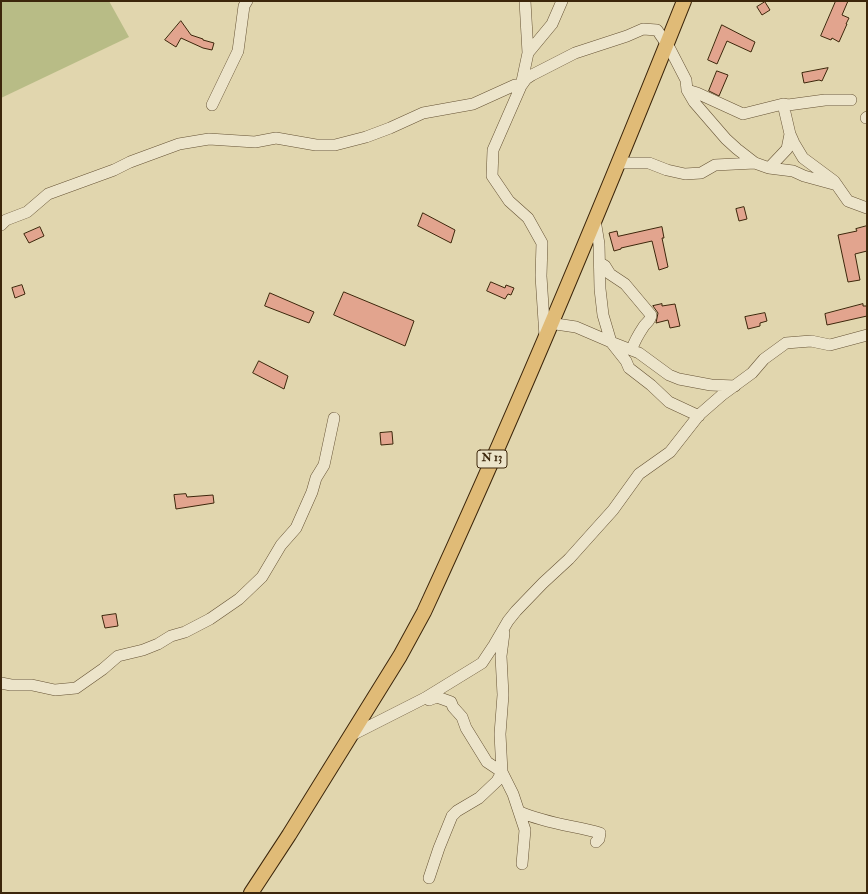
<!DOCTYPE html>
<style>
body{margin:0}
#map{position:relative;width:868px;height:894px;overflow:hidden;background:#e1d6ae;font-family:"IM FELL Double Pica",serif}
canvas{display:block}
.frame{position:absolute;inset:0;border:2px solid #3c260b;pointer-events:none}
</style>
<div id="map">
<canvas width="868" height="894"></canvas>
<div class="frame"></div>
</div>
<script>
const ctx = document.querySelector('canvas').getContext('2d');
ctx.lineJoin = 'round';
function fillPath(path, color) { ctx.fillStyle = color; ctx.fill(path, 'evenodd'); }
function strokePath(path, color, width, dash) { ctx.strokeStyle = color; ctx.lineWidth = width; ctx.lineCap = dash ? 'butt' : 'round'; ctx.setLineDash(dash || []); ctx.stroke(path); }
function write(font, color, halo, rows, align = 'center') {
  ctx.font = font + ' "IM FELL Double Pica",serif'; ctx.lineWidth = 3; ctx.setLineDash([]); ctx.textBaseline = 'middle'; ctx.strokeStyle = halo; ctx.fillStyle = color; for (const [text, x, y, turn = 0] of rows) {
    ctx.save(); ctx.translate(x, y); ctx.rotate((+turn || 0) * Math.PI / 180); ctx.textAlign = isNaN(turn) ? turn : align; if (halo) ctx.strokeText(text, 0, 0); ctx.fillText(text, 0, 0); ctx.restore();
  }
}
fillPath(new Path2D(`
 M 1,1 L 109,1 L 129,37 L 1,98 Z`), '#b8bc86');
const building = new Path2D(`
 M 836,1 L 848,1 L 842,15 L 849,18 L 846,24 L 847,24 L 839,42 L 832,38 L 831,40 L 821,36 Z
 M 765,2 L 770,10 L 762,15 L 757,7 Z
 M 181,21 L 191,35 L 203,39 L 203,40 L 214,43 L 212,50 L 203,48 L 181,38 L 176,47 L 165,40 Z
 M 722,25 L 755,42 L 751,52 L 727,41 L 717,64 L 708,60 Z
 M 828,68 L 822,81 L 819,80 L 804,83 L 802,73 Z
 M 717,71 L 728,75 L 719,96 L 709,91 Z
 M 744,207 L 747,219 L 739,221 L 736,209 Z
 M 423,213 L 455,230 L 451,243 L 418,226 Z
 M 867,226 L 867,251 L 855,254 L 860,280 L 848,282 L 838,235 L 857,231 L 856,229 Z
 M 40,227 L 44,236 L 29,243 L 24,234 Z
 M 662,227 L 664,238 L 662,238 L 668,267 L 659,270 L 652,241 L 621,248 L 621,249 L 614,251 L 609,233 L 617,231 L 618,236 Z
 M 491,282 L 505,288 L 506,285 L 514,288 L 511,295 L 508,294 L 505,299 L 487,291 Z
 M 22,285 L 25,294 L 15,298 L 12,288 Z
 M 344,292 L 414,321 L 405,346 L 334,315 Z
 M 270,293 L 314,312 L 309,323 L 265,306 Z
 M 662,304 L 662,306 L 675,304 L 680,326 L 670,328 L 668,320 L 656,323 L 658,313 L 653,306 Z
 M 863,304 L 863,306 L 867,306 L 867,316 L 827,325 L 825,314 Z
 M 765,313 L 767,321 L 760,323 L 760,326 L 748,329 L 745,317 Z
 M 259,361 L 288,376 L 284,389 L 253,373 Z
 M 392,432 L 393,444 L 381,445 L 380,433 Z
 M 186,494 L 187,497 L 213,495 L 214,503 L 176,509 L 174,495 Z
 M 116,614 L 118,626 L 105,628 L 102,616 Z`);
fillPath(building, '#e2a48e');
strokePath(building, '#3c260b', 1);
const minor = new Path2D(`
 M 525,1 L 528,53
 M 687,90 L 697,93 L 743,114 L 783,104 L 788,105 L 825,100 L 851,100
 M 783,104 L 790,134 L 794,143 L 803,158 L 834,181 L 848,201 L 867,208
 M 212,105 L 238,51 L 244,6 L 247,1
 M 866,118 L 867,117
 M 619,163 L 649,163 L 667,170 L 685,174 L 701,173 L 715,165 L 755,163
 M 769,168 L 787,149 L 790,134
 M 595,220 L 599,244 L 600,289 L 603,315 L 611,342 L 639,353 L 669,375 L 679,379 L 711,385 L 735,386
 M 1,225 L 6,220 L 27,212 L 48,194 L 114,170 L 130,162 L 179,144 L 209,139 L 255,142 L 276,138 L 316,145 L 335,145 L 366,137 L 390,128 L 423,113 L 473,104 L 515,85 L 521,86 L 526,79 L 532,75 L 575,53 L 627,36 L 643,29 L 657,30 L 670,49 L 686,80 L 687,90 L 694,102 L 726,139 L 737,149 L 755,163 L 769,168 L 793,171 L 804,176 L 837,185
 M 600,263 L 605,266 L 610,274 L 625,284 L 651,315 C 651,320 647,322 644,326 C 640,332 634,342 632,349
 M 552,321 L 556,324 L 576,327 L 611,342 L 626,361 L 629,368 L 651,385 L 669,402 L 699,416
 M 545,337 L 541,276 L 542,243 L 528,218 L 509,201 L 492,176 L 493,150 L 521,86 L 528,53 L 552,24 L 562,1
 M 504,633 L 501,656 L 503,695 L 500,734 L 502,772 L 513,794 L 525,830 L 522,864
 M 1,683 L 11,685 L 32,685 L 55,690 L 76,688 L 103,669 L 118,656 L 143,650 L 158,644 L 171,636 L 185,632 L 210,619 L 239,599 L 262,577 L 281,545 L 296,528 L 312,492 L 316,478 L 324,465 L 334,418
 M 426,698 L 429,700 L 437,697 L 451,702 L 453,707 L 462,717 L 466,728 L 487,762 L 502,772 L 497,781 L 479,798 L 457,811 L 452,816 L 439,848 L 429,878
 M 350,736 L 425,698 L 482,663 L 494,645 L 508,621 L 516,611 L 543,583 L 569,559 L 595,530 L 613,510 L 639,474 L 670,452 L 699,415 L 722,395 L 752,373 L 764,359 L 786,343 L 811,341 L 830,345 L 867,335
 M 520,812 C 545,823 574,826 600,833 L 599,839 L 596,842`);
const major = new Path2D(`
 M 251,893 L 289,835 L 400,656 L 424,612 C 517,411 602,206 684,1`);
strokePath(minor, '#655234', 12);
strokePath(major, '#3c260b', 16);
strokePath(minor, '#ece4ca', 11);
strokePath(major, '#e0bb77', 14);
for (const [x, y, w] of [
 [492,459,30]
]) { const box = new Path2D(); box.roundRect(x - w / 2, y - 9, w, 18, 3); ctx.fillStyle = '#ece4ca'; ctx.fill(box); strokePath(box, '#3c260b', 1); }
write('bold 11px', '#3c260b', null, [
 ["N 13",492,459]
]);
</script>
